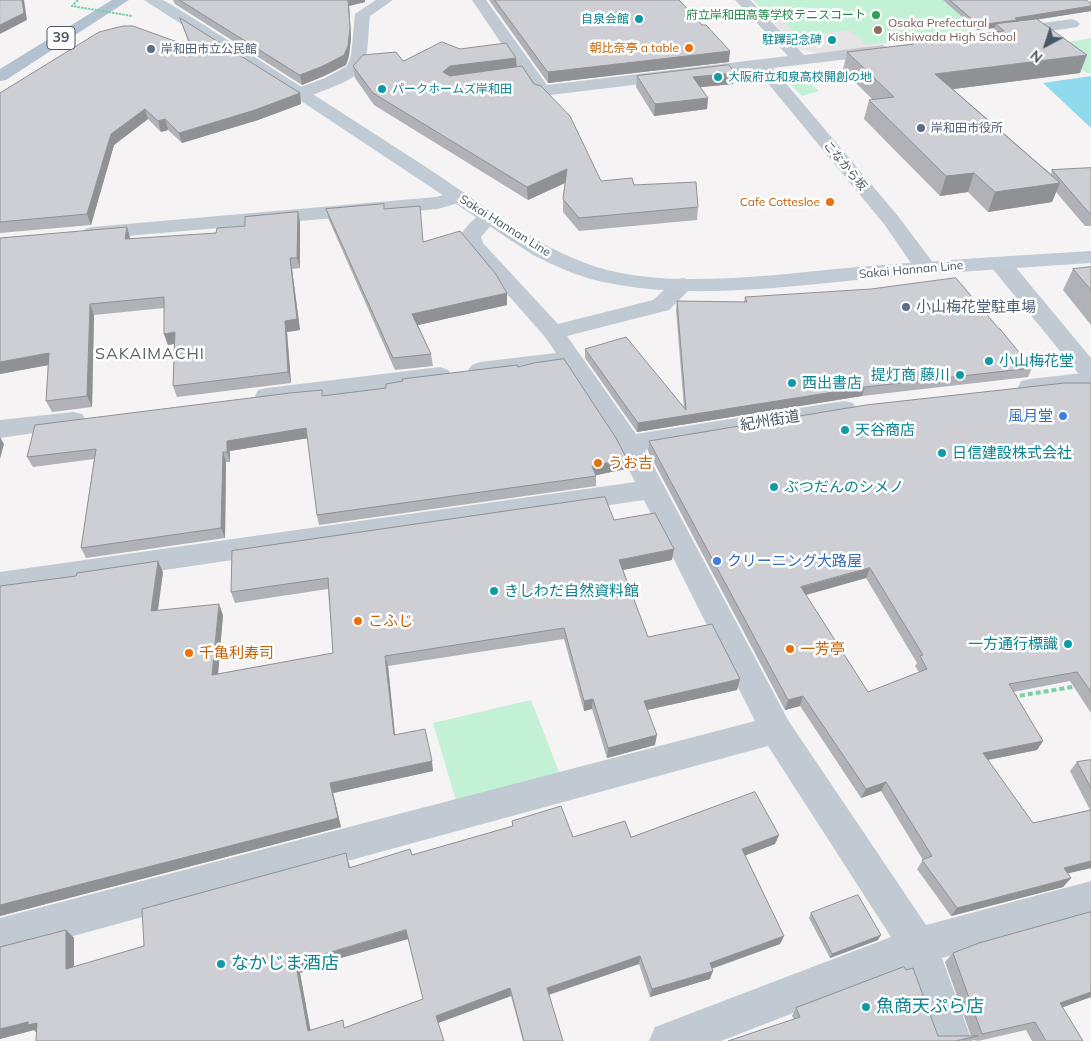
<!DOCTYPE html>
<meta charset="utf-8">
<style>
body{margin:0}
#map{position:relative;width:1091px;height:1041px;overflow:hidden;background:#f5f3f3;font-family:Mulish,sans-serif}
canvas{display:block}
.north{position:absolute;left:1021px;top:20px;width:50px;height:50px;-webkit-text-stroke:4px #fff;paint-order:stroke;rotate:220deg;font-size:14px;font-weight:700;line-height:20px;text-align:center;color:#4a5661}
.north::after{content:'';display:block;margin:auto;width:18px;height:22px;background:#4a5661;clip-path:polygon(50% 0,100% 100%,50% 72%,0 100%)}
</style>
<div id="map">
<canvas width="1091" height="1041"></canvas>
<div class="north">N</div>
</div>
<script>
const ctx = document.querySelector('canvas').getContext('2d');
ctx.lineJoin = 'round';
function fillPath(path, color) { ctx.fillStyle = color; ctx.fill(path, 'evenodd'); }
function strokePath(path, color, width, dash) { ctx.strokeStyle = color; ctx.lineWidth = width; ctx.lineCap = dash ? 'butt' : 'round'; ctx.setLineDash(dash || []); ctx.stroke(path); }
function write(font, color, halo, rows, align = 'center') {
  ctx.font = font + ' Mulish,"Noto Sans JP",sans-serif'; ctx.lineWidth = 5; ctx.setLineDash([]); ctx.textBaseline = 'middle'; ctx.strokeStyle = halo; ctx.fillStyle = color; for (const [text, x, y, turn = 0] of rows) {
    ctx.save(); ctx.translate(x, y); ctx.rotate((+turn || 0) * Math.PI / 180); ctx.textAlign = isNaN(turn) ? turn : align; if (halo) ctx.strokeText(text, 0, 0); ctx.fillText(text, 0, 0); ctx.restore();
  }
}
fillPath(new Path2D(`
 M 753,0 L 1079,0 L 1091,8 L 1091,11 L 822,54 L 798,49 Z`), '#e6e4e5');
fillPath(new Path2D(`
 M 754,0 L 1002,0 L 1032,21 L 867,45 L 849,30 L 811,35 L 809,32 L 797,34 L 769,7 L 761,8 Z
 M 1091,38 L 1091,73 L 1087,73 L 1047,46 Z
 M 791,78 L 805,78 L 819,91 L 802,96 L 787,81 Z
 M 531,700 L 565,787 L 460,814 L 433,723 Z`), '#c3f1d5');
fillPath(new Path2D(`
 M 1091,76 L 1091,128 L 1043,83 Z`), '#90daee');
strokePath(new Path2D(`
 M 1012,697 L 1078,686`), '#7ad0a6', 4, [5, 3]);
fillPath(new Path2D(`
 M 376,0 L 393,0 L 370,16 C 365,62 374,73 325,90 C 315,94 305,99 295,97 L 292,93 L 295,89 L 325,78 L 347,66 L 351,56 L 355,14 Z
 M 472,0 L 486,0 L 547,85 L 788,56 L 735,0 L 750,0 L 804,55 L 882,45 L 888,47 L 890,50 L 888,53 L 882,55 L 773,68 L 898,216 L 937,268 L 934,273 L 926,274 L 918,273 L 884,224 L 757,70 L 542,96 L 536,95 Z
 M 1072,19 L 1077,21 L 1080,24 L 1077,27 L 1012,37 L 1006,35 L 1004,32 L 1006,29 L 1012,27 Z
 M 458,191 L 465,193 L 468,197 L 465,201 L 438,209 L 92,239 L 85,237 L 82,233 L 85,229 L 92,227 L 436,197 Z
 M 488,211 L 495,213 L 498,217 L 481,237 L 483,243 L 558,324 L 653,300 L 675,280 L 683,278 L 691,280 L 694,285 L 669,310 L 567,336 L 636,434 L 844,401 L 853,403 L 856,409 L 853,415 L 844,417 L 645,450 L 788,720 L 926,925 L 1091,881 L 1091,917 L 942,958 L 972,1041 L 932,1041 L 907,969 L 721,1041 L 649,1041 L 655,1027 L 891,937 L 768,746 L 0,956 L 0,918 L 755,721 L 644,500 L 0,594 L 0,572 L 635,482 L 617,447 L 565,367 L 480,378 L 472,375 L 468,370 L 472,365 L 480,362 L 556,353 L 545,337 L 464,245 L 460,236 C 466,226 477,214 488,211 Z
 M 440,367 L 448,370 L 452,375 L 448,380 L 267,404 L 258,402 L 255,396 L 258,390 L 267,388 Z
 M 1091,372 L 1091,388 L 1030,395 L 1021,393 L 1018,387 L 1021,381 L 1030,379 Z
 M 73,412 L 82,414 L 86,420 L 82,426 L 0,438 L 0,420 Z`), '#c1cad2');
fillPath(new Path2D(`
 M 1000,257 L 1008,258 L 1091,358 L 1091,382 L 1083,379 L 992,268 L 989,263 L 992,258 Z`), '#c1cad2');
fillPath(new Path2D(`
 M 144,0 L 163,0 L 172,5 C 259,59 344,114 429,169 C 485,206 543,253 607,270 C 677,288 774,275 846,268 C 928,261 1009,256 1091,251 L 1091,263 C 1020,268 950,272 879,278 C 788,286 694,301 603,282 C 579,277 555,266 533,255 L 295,97 Z`), '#c1cbd6');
fillPath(new Path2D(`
 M 112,0 L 129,0 L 6,80 L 0,81 L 0,69 Z`), '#b3c2d1');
strokePath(new Path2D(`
 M 78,0 L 72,6 L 132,16`), '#7ad0a6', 2, [2.5, 1]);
fillPath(new Path2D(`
 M 173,0 L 365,0 L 365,2 L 349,6 L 351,38 L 349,56 L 346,65 L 324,76 L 302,85 L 175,4 Z
 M 489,0 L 679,0 L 729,62 L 548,83 Z
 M 943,0 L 1086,0 L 1091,11 L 1038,19 L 1080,73 L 953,89 L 1051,174 L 1052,170 L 1091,168 L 1091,226 L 1085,226 L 1056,192 L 1052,202 L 988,212 L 968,192 L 940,196 L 864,119 L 869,100 L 873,100 L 843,70 L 847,52 L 911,44 L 911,42 L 993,32 L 994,28 L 977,30 Z
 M 180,18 L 300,93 L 301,104 L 258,120 L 182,143 L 168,130 L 161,132 L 148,119 L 114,145 L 91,225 L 0,233 L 0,93 L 190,47 Z
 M 460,49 L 516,58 L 517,67 L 601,181 L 634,185 L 698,207 L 697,220 L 579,231 L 563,212 L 563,199 L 565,183 L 528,200 L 374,105 L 355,78 L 353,66 L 403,61 Z
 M 735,73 L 733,84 L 700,87 L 708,98 L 707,109 L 654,116 L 636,87 L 637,76 Z
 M 384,204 L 384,208 L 423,242 L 507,305 L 418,325 L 431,354 L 433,366 L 395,370 L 329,220 L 326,209 Z
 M 298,212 L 300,223 L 300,268 L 292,269 L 300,330 L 287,332 L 291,383 L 177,397 L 173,386 L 174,344 L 168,345 L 164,334 L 164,308 L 94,315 L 92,407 L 52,412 L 46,401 L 48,365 L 0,374 L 127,227 L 130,239 L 216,233 Z
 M 1091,267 L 1091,325 L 1063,290 L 1073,269 Z
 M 745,297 L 1032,368 L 1028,377 L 862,396 L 637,432 L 585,358 L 585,349 L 684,408 L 676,310 L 677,301 L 744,302 Z
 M 518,367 L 626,469 L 596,475 L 596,486 L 319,525 L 317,515 L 308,438 L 230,451 L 230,462 L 226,462 L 225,538 L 86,558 L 81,548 L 94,459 L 33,467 L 27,457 L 323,396 L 386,388 L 402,381 L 402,379 Z
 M 1091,383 L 1091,713 L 1070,681 L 1013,692 L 1043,741 L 1037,750 L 988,760 L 1033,823 L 1090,810 L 1070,771 L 1077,762 L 1091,760 L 1091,868 L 1068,873 L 1071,878 L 1063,887 L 951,916 L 917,869 L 923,860 L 881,791 L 861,798 L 800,706 L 785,710 L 648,451 L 649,441 ZM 866,578 L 917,663 L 915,666 L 919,672 L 868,692 L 806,595 Z
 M 614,520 L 672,560 L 623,570 L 648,637 L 740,679 L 737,690 L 647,710 L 655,745 L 607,758 L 592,709 L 584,711 L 564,639 L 388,666 L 395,735 L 433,771 L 333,793 L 341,827 L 0,916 L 163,572 L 158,611 L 223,615 L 218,674 L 333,653 L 328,589 L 235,603 L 231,592 Z
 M 512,821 L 573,837 L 779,835 L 775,844 L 745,855 L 784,936 L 780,944 L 712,969 L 710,979 L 650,997 L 639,964 L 549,995 L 563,1041 L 523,1041 L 511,996 L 438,1023 L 444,1041 L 36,1032 L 34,1030 L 0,1039 L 0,947 L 66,930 L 74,938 L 74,967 L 144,946 L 349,862 L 350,867 L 412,855 L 512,826 ZM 408,939 L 423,999 L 346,1027 L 310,1030 L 300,973 L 316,967 L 316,965 Z
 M 1091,912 L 1091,997 L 1062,1007 L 1083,1041 L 1032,1041 L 1026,1030 L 978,1041 L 973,1040 L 972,1041 L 728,1041 L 794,1019 L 792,1016 L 796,1008 L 938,1036 L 971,1036 L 945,962 L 953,953 Z
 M 811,913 L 878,940 L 830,958 L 809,918 Z`), '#b0b2b7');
fillPath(new Path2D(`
 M 22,0 L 24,0 L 27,20 L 0,34 L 0,25 Z
 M 348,0 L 365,0 L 365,2 L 349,6 L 351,38 L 349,56 L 346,65 L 324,76 L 302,85 L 300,75 Z
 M 1091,6 L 1091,11 L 1016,23 L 996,24 L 994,28 L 977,30 L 979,25 L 1015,18 Z
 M 730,51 L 729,62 L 548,83 L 548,72 Z
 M 1087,55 L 1080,73 L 930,92 L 935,74 Z
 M 516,58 L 517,70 L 451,78 L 443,72 L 450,66 Z
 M 735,73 L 733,84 L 692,88 L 693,77 Z
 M 300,93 L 301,104 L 258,120 L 182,143 L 179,133 Z
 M 708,98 L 707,109 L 654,116 L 655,104 Z
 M 145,109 L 148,119 L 114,145 L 91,225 L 87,214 L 111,134 Z
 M 165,119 L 168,130 L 161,132 L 158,121 Z
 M 567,169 L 567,182 L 528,200 L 527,187 Z
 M 974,173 L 968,192 L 940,196 L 946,176 Z
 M 1060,183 L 1052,202 L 988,212 L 995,192 Z
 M 298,212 L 300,223 L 300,268 L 297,258 Z
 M 127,227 L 130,238 L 129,250 L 125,239 Z
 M 290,258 L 292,269 L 300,330 L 287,332 L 291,383 L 288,372 L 285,321 Z
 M 507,293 L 507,305 L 414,326 L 412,314 Z
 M 90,304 L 94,315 L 92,407 L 87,396 Z
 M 175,332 L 179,343 L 168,345 L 164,334 Z
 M 49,353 L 54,364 L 0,374 L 0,362 Z
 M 865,387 L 862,396 L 637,432 L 638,423 Z
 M 306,428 L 309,438 L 230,451 L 230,462 L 227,452 L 227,441 Z
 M 0,437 L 4,444 L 0,459 Z
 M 223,452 L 226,462 L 225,538 L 221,528 Z
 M 627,459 L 626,469 L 592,476 L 592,466 Z
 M 674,549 L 672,560 L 618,571 L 619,560 Z
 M 158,561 L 163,572 L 156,622 L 151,611 Z
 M 870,568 L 866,578 L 798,597 L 801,587 Z
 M 219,604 L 223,615 L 217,686 L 212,675 Z
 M 385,656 L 388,666 L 396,745 L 394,735 Z
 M 740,679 L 737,690 L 642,711 L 644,701 Z
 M 803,696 L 800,706 L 785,710 L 788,700 Z
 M 593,699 L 592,709 L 584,711 L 584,701 Z
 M 657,735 L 655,745 L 607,758 L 608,748 Z
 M 1043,741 L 1037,750 L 977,762 L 983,753 Z
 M 432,761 L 433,771 L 333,793 L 341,827 L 0,916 L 0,905 L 330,783 Z
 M 886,782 L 881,791 L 861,798 L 866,789 Z
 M 779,835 L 775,844 L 739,858 L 742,849 Z
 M 1091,861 L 1091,868 L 1056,876 L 1064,868 Z
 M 1071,878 L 1063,887 L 951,916 L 957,908 Z
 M 66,930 L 74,938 L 74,977 L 66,969 Z
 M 406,930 L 408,939 L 316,965 L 316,967 L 300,973 L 312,1038 L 308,1031 L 296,965 L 312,958 Z
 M 881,935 L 878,940 L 830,958 L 832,954 Z
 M 784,936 L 780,944 L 707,970 L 710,963 Z
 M 640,956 L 639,964 L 547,995 L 547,988 Z
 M 713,971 L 710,979 L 650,997 L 652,989 Z
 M 510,988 L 511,996 L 438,1023 L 436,1016 Z
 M 1091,992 L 1091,997 L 1050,1012 L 1060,1003 Z
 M 28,1022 L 37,1023 L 37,1033 L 34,1030 L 0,1039 L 0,1029 Z`), '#909195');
const building = new Path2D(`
 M 0,0 L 22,0 L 24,13 L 0,25 Z
 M 180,0 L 348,0 L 350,28 L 348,46 L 344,55 L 323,66 L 300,75 Z
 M 495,0 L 679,0 L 702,25 L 706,25 L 730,51 L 548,72 Z
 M 950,0 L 1086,0 L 1091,3 L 1091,6 L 1015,18 L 1017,20 L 979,25 Z
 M 180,18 L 300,93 L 255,110 L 179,133 L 165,119 L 158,121 L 145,109 L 111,134 L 87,214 L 0,222 L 0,93 L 99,32 L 123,26 L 133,26 L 191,47 Z
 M 1037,19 L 1087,55 L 935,74 L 1060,183 L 995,192 L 974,173 L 946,176 L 869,100 L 894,97 L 847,52 L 914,44 L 911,42 L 1004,31 L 996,24 Z
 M 442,42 L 460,49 L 506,43 L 516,58 L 450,66 L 443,72 L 450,76 L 522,66 L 534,84 L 541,86 L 570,116 L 601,181 L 632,178 L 634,185 L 696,182 L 698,207 L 579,218 L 563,199 L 567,169 L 527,187 L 373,93 L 353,66 L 363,55 L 396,52 L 403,61 Z
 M 729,65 L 735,73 L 693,77 L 708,98 L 655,104 L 637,76 Z
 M 1091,168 L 1091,214 L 1090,214 L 1052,170 Z
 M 384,204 L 384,209 L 420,206 L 423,242 L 460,231 L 495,273 L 507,293 L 412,314 L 431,354 L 393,358 L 326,209 Z
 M 298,212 L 297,258 L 290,258 L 297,319 L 285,321 L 288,372 L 173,386 L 175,332 L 164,334 L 164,297 L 90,304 L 87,396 L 46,401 L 49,353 L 0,362 L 0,238 L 127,227 L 125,239 L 216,233 L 217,228 L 245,226 L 245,217 Z
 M 1091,267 L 1091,290 L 1073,269 Z
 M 956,278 L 999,329 L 1000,329 L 1032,368 L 865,387 L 638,423 L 585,349 L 626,337 L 686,410 L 677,301 L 747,302 L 745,297 L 871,289 Z
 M 564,359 L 616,438 L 627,459 L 592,466 L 596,476 L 317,515 L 306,428 L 227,441 L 227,452 L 223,452 L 221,528 L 81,548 L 96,449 L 27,457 L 35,425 L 290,393 L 322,390 L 322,396 L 386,388 L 386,384 L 403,381 L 402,379 L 517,365 L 518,367 L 534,363 Z
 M 1065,383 L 1091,383 L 1091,692 L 1077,672 L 1009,684 L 1043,741 L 983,753 L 1033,823 L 1091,810 L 1091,861 L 1064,868 L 1071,878 L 957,908 L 922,860 L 932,856 L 886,782 L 866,789 L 803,696 L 788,700 L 649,441 L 866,405 ZM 870,568 L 923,655 L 920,656 L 927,669 L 868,692 L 801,587 Z
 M 605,497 L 614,520 L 655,513 L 674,549 L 619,560 L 648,637 L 712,624 L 740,679 L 644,701 L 657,735 L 608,748 L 593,699 L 584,701 L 564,628 L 385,656 L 394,735 L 425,729 L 432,761 L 330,783 L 338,818 L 0,905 L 0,586 L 76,576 L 77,573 L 158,561 L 151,611 L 219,604 L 212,675 L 333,653 L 328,578 L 231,592 L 232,551 Z
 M 1091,760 L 1091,788 L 1077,762 Z
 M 755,792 L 779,835 L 742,849 L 784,936 L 710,963 L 713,971 L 652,989 L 640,956 L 547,988 L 563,1041 L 524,1041 L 510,988 L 436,1016 L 444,1041 L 36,1041 L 37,1023 L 28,1025 L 28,1022 L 0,1029 L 0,947 L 66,930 L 66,969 L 144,946 L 142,909 L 346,853 L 349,868 L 410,849 L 412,855 L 513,826 L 512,821 L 561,806 L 573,837 L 625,821 L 631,837 ZM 406,930 L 423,999 L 344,1028 L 343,1020 L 308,1031 L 296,965 L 313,959 L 312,958 Z
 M 858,895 L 881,935 L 832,954 L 811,913 Z
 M 1091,912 L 1091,992 L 1060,1003 L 1083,1041 L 1046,1041 L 1035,1022 L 982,1034 L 953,953 L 979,943 Z
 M 904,967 L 906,970 L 913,968 L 938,1036 L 978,1036 L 955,1041 L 728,1041 L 800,1017 L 796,1008 Z`);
fillPath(building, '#cdcfd5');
strokePath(building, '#909195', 1);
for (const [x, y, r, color] of [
 [876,15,5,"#2e9e5b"],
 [639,19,5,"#0f9aa8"],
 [878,30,5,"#8d6e63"],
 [832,40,5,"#0f9aa8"],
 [689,48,5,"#e8710a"],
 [151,49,5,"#5c6f8a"],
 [718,77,5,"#0f9aa8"],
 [382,89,5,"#0f9aa8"],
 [921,128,5,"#5c6f8a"],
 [830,202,5,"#e8710a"],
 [906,307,5,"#5c6f8a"],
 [989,361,5,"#0f9aa8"],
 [960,375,5,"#0f9aa8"],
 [792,383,5,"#0f9aa8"],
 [1063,416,5,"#3f7fe0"],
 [845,430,5,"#0f9aa8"],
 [942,453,5,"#0f9aa8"],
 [598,463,5,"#e8710a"],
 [774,487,5,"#0f9aa8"],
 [717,561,5,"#3f7fe0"],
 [494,591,5,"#0f9aa8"],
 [358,621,5,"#e8710a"],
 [1068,644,5,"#0f9aa8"],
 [790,649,5,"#e8710a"],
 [189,653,5,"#e8710a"],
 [221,964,5,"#0f9aa8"],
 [866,1007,5,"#0f9aa8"]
]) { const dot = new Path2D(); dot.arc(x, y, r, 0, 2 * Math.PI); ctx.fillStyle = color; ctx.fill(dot); strokePath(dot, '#fff', 2); }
write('12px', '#27864d', '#fff', [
 ["府立岸和田高等学校テニスコート",866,15]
], 'right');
write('12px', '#0d838f', '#fff', [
 ["自泉会館",629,19],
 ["駐蹕記念碑",822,40],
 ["大阪府立和泉高校開創の地",728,77,"left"],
 ["パークホームズ岸和田",392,89,"left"]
], 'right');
write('12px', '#785e54', '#fff', [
 ["Osaka Prefectural",888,23],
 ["Kishiwada High School",888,37]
], 'left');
write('12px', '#c56008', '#fff', [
 ["朝比奈亭 a table",679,48],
 ["Cafe Cottesloe",820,202]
], 'right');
write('12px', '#4e5e75', '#fff', [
 ["岸和田市立公民館",161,49],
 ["岸和田市役所",931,128]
], 'left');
write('12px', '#4a5661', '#fff', [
 ["こなから坂",845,166,50],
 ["Sakai Hannan Line",505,226,32],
 ["Sakai Hannan Line",911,270,-5]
]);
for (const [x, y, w] of [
 [61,38,28]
]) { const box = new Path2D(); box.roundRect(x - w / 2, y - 11.5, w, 23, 4); ctx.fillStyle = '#fff'; ctx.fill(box); strokePath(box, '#4a5661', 1); }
write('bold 14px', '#4a5661', null, [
 ["39",61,38]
]);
write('15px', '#4e5e75', '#fff', [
 ["小山梅花堂駐車場",916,307]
], 'left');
write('15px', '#0d838f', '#fff', [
 ["小山梅花堂",999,361],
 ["提灯商 藤川",950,375,"right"],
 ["西出書店",802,383],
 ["天谷商店",855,430],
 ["日信建設株式会社",952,453],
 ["ぶつだんのシメノ",784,487],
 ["きしわだ自然資料館",504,591],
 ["一方通行標識",1058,644,"right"]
], 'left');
write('15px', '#366cbe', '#fff', [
 ["風月堂",1053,416],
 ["クリーニング大路屋",727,561,"left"]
], 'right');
write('15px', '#4a5661', '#fff', [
 ["紀州街道",770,421,-9]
]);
write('15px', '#c56008', '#fff', [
 ["うお吉",608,463],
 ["こふじ",368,621],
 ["一芳亭",800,649],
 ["千亀利寿司",199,653]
], 'left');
ctx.letterSpacing = '1px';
write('16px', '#5f6368', '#fff', [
 ["SAKAIMACHI",150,354]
]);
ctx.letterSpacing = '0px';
write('18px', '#0d838f', '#fff', [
 ["なかじま酒店",231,964],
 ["魚商天ぷら店",876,1007]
], 'left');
</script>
